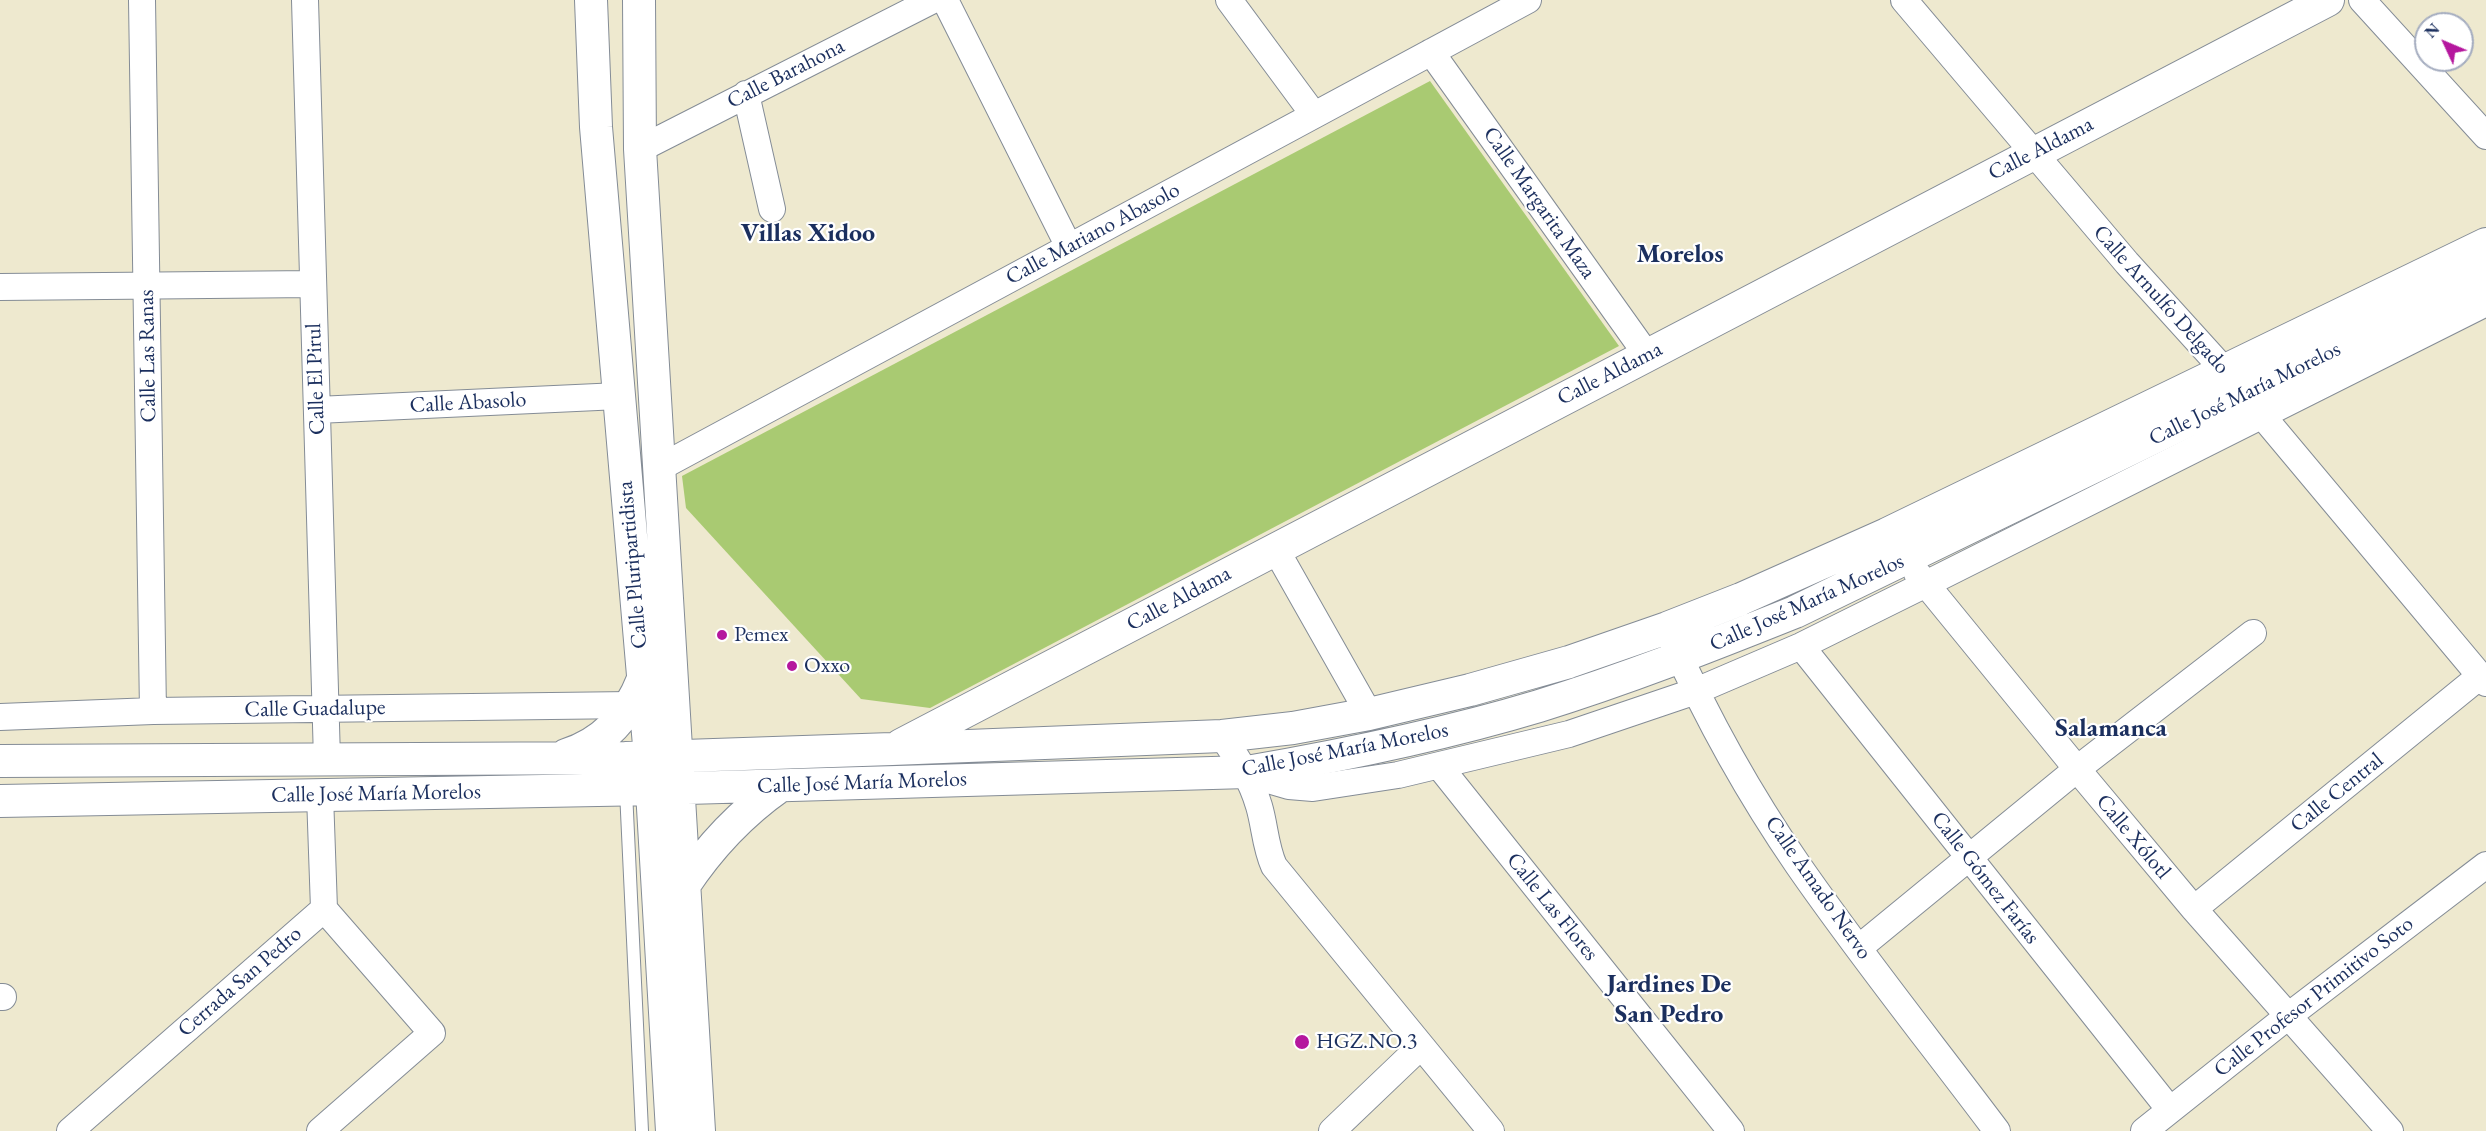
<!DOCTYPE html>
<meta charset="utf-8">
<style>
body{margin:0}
#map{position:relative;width:2486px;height:1131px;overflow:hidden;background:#eee9cf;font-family:"EB Garamond",serif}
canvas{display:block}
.north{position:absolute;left:2414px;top:12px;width:60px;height:60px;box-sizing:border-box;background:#fff;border:2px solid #a4acbf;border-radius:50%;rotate:314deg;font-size:16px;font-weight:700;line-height:24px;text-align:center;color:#1b2f5e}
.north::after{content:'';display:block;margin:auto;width:21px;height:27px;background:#b5179e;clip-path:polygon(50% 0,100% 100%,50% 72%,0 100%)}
</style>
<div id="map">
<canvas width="2486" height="1131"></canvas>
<div class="north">N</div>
</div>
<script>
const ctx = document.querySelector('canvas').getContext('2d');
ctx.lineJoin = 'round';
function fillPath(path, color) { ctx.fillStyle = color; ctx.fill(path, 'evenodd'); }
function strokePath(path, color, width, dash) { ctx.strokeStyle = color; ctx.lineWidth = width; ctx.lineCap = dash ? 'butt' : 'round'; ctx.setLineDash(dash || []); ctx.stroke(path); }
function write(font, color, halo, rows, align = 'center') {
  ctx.font = font + ' "EB Garamond",serif'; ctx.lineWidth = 4.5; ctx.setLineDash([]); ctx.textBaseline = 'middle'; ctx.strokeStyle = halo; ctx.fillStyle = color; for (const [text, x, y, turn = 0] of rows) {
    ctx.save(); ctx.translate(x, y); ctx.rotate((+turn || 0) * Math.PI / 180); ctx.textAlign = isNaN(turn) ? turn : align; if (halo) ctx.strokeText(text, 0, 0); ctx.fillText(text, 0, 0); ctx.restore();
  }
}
fillPath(new Path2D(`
 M 1430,81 L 1619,346 L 930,708 L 861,699 L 686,508 L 682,476 Z`), '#a9ca72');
const service = new Path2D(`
 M 626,791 L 642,1131`);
const minor = new Path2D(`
 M 142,0 L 153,711
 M 305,0 L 327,759
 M 945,0 L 1069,247
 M 1229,0 L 1314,115
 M 1904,0 L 2127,263 L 2224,370 L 2486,683
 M 2362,0 L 2486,136
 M 1431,52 L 1647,355
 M 746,94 L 772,209
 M 640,149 L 933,0
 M 0,287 L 313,284
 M 317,410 L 619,396
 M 659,468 L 1528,0
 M 1275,548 L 1369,714
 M 1917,573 L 2077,769 L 2194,909 L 2390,1131
 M 1672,640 C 1707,718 1749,794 1798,865 C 1861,956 1931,1043 1997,1131
 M 1801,646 L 2170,1110
 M 0,717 L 153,711 L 631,705
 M 1222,736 C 1238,759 1251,779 1259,806 C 1265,826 1265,846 1274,866 L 1491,1131
 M 1440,767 L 1731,1131
 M 1248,774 L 1289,786 L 1313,788 L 1398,775 L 1569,734 L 1696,691 L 1801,646 L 1926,584 L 2486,303
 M 320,795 L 324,909
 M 2194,909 L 2480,676
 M 1860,947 L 2077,769 L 2253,633
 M 0,997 L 3,997
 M 70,1131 L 324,909
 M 320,1131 L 432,1033 L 324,909
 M 1332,1131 L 1421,1046
 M 2144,1131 L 2287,1017 L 2486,865`);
const tertiary = new Path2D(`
 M 591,0 L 596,127 L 650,757 L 672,1131
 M 639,0 L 640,149 L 699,1131
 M 901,745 L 2328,0
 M 566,755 C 604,743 629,715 643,679
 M 0,761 L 625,758 L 892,749 L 1222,736 L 1293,728 L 1369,714 L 1470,690 L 1569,662 L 1667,628 L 1741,599 L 1887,534 L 2486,244
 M 0,801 L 652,789 L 1247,772 C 1345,755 1443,735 1539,706 C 1626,679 1710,646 1795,612 L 2486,276
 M 683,887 C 710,846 740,814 780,786`);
strokePath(service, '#848c96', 14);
strokePath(minor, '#848c96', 28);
strokePath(tertiary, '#848c96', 34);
strokePath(service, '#fff', 12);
strokePath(minor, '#fff', 26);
strokePath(tertiary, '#fff', 32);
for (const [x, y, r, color] of [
 [722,635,6,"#b5179e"],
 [792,666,6,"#b5179e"],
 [1302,1042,8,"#b5179e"]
]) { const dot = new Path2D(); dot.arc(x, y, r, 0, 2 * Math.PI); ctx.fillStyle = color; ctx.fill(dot); strokePath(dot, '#fff', 2); }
write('22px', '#1b2f5e', '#fff', [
 ["Calle Barahona",786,74,-27],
 ["Calle Aldama",2041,149,-27],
 ["Calle Margarita Maza",1539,203,55],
 ["Calle Mariano Abasolo",1093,234,-28],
 ["Calle Arnulfo Delgado",2161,300,48],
 ["Calle Las Ranas",148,356,-91],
 ["Calle Aldama",1610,374,-27],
 ["Calle El Pirul",316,379,-92],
 ["Calle José María Morelos",2245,394,-26],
 ["Calle Abasolo",468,403,-3],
 ["Calle Pluripartidista",633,565,-95],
 ["Calle Aldama",1179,599,-28],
 ["Calle José María Morelos",1807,603,-24],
 ["Calle Guadalupe",315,709,-1],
 ["Calle José María Morelos",1345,750,-11],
 ["Calle José María Morelos",862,783,-2],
 ["Calle Central",2337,793,-39],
 ["Calle José María Morelos",376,794,-1],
 ["Calle Xólotl",2133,837,50],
 ["Calle Gómez Farías",1985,878,52],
 ["Calle Amado Nervo",1818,888,55],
 ["Calle Las Flores",1552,907,51],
 ["Cerrada San Pedro",240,982,-41],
 ["Calle Profesor Primitivo Soto",2314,997,-38]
]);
write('22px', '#1b2f5e', '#fff', [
 ["Pemex",734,635],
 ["Oxxo",804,666],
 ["HGZ.NO.3",1316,1042]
], 'left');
write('bold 26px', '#1b2f5e', '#fff', [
 ["Villas Xidoo",808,234],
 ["Morelos",1680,255],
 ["Salamanca",2111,729],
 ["Jardines De",1669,985],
 ["San Pedro",1669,1015]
]);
</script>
